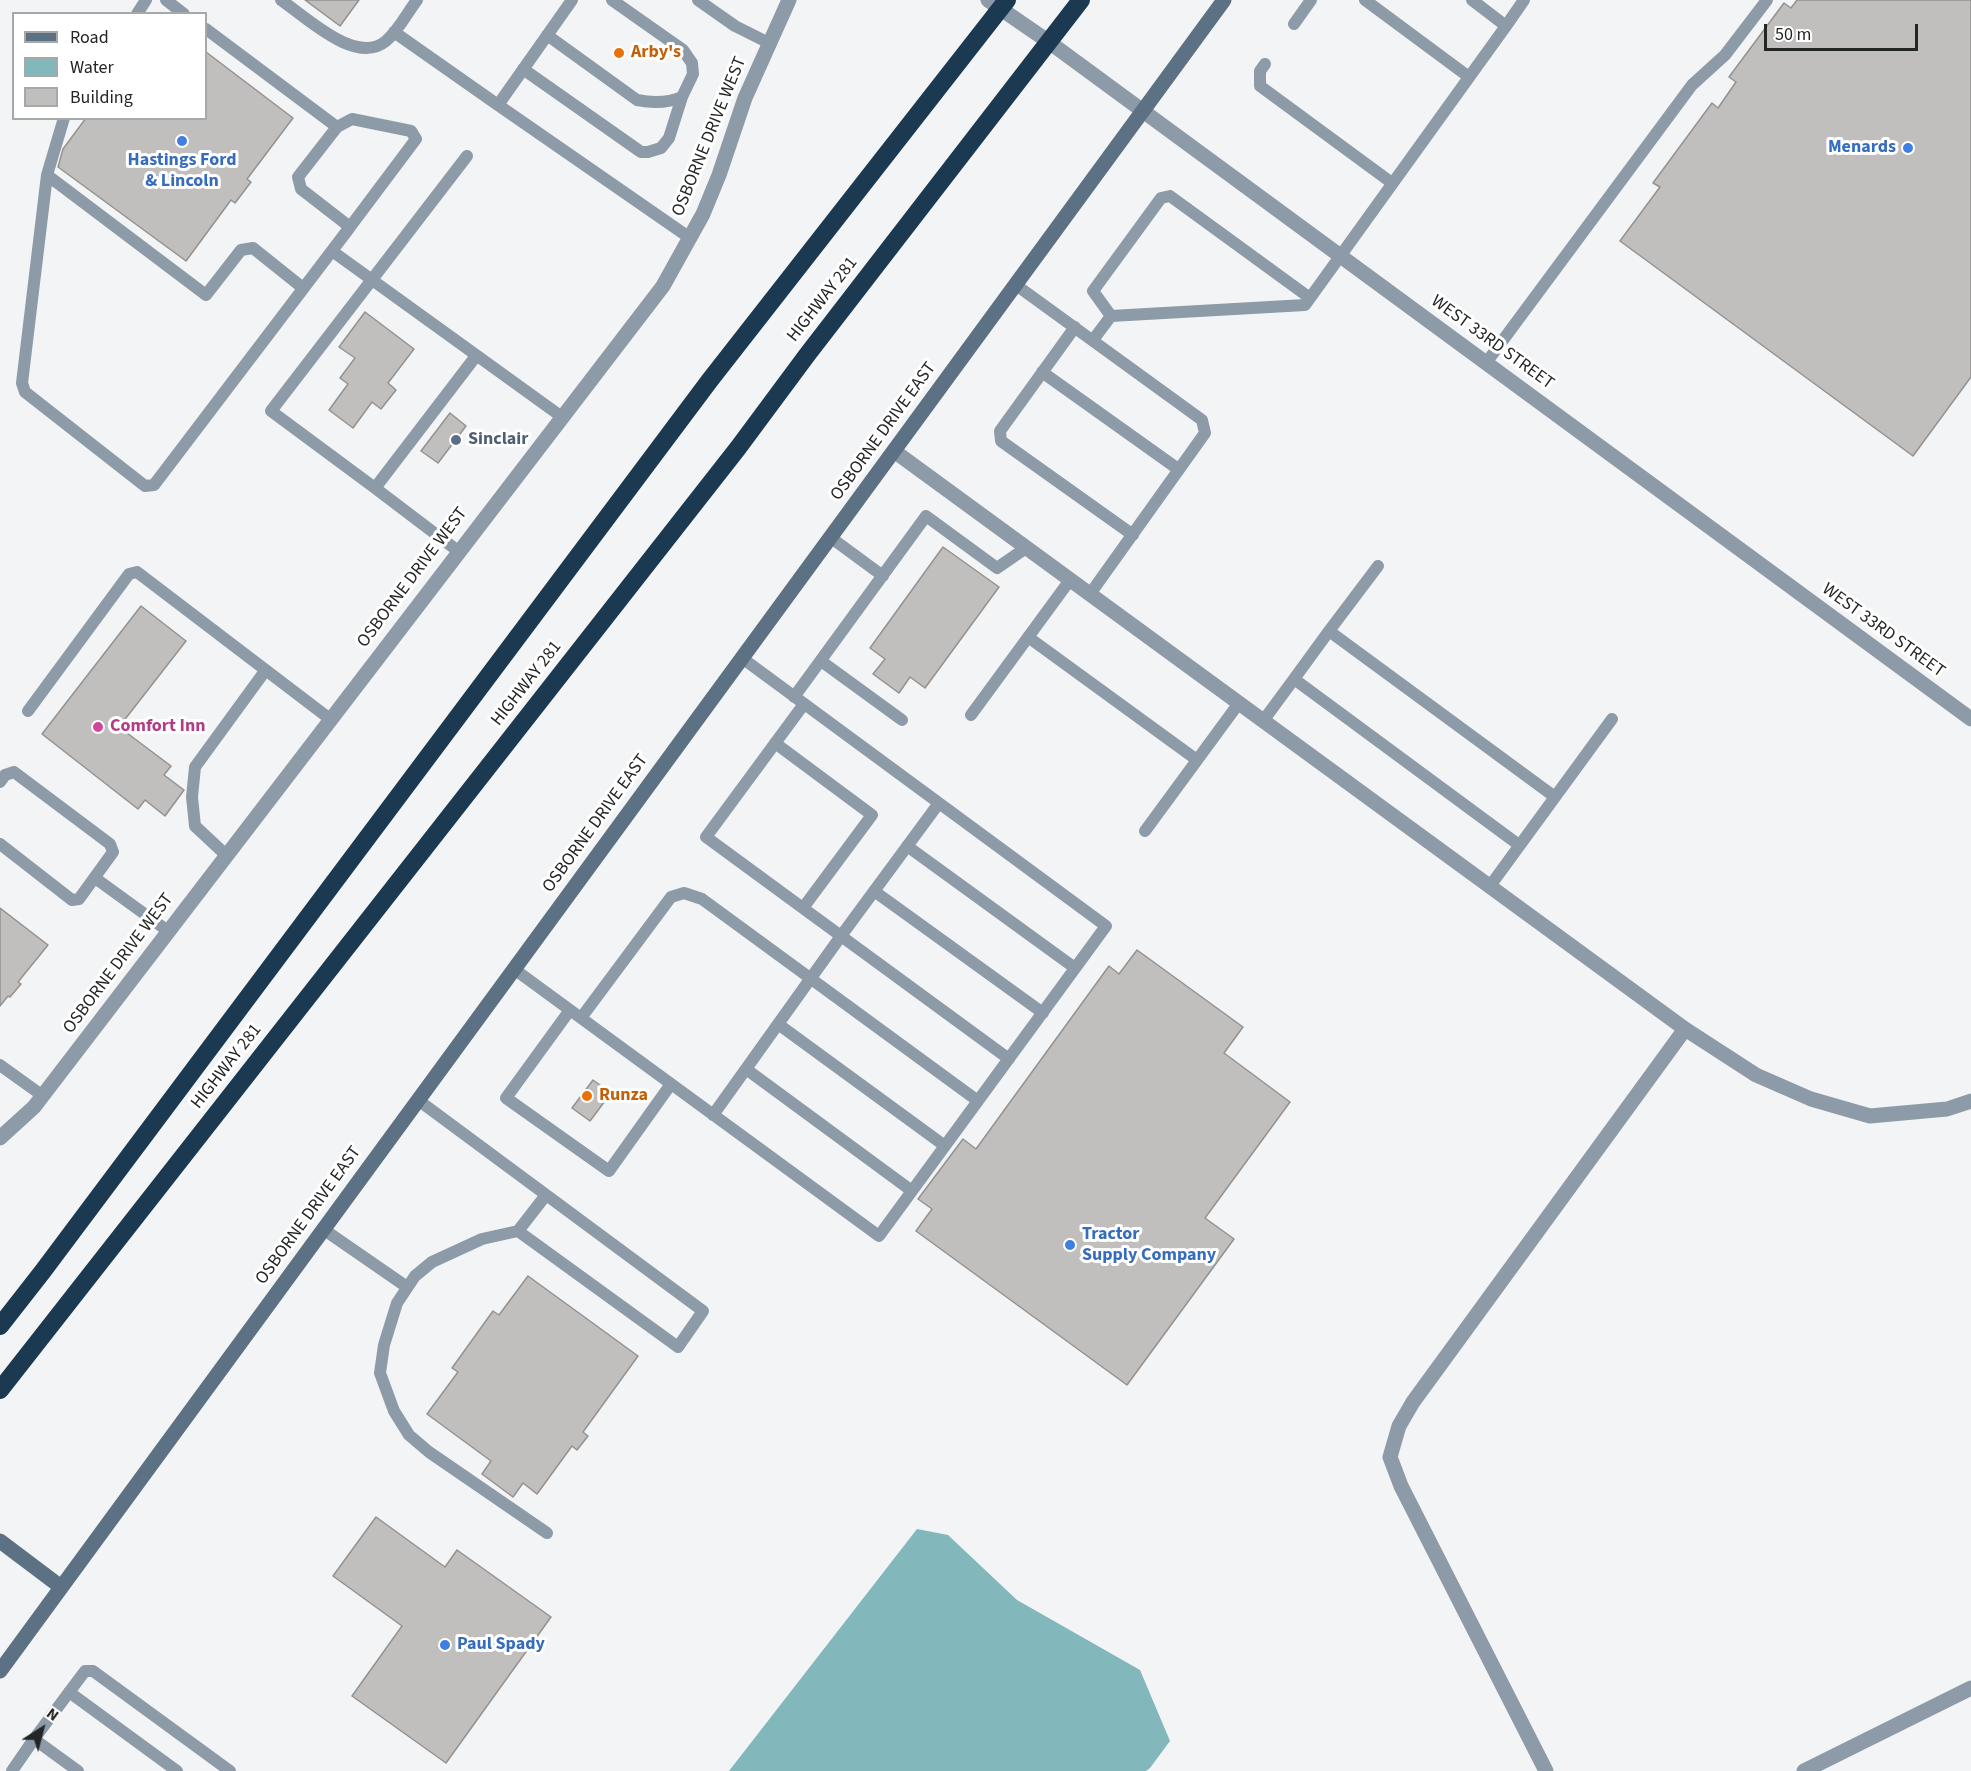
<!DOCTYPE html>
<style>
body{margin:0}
#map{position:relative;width:1971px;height:1771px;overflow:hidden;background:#f3f4f6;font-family:"Source Sans 3",sans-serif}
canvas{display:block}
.legend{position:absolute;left:12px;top:12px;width:195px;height:108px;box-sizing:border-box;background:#fff;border:2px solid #a7a8a8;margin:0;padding:8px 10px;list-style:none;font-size:18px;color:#242525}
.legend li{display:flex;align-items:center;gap:12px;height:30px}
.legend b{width:30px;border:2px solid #a7a8a8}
.north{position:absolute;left:12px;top:1699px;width:60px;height:60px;-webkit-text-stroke:4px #fff;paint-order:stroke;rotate:36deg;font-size:16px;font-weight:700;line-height:24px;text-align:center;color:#242525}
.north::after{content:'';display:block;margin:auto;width:21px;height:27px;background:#242525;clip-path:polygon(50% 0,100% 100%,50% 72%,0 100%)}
.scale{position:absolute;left:1764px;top:24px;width:154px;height:27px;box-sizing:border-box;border:3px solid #242525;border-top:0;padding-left:8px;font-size:18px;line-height:21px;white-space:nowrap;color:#242525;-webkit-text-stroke:4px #fff;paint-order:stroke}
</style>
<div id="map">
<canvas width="1971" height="1771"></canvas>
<ul class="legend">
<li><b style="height:8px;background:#5c7183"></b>Road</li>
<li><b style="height:16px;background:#82b7bc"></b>Water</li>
<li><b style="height:16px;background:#c1bfbe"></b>Building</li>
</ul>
<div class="north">N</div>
<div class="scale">50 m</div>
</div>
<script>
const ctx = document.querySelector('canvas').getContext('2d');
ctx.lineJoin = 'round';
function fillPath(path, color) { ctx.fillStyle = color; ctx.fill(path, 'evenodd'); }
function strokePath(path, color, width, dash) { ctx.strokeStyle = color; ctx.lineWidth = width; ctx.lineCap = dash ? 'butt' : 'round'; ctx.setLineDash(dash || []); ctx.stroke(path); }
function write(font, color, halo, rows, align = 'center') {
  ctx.font = font + ' "Source Sans 3",sans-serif'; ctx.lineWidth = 6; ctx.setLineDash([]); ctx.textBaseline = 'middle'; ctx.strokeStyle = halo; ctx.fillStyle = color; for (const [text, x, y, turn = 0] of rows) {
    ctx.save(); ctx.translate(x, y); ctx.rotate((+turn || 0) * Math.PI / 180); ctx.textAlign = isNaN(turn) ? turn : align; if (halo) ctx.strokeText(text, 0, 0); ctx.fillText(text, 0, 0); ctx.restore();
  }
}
fillPath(new Path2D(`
 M 917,1529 L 948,1535 L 1017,1600 L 1140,1670 L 1170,1741 L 1150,1768 L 1146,1771 L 729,1771 Z`), '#82b7bc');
const building = new Path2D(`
 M 305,0 L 359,0 L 340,26 Z
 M 1797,0 L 1971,0 L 1971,377 L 1913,456 L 1620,241 L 1660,187 L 1653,183 L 1712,103 L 1718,108 L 1736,82 L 1729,77 L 1784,3 L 1791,8 Z
 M 206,52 L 293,118 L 247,179 L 251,182 L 235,203 L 231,200 L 186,261 L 58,167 L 63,149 L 86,118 L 206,118 Z
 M 365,312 L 414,349 L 388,383 L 396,390 L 381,409 L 372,402 L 353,428 L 329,410 L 348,384 L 340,378 L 355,358 L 339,347 Z
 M 450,413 L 466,426 L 438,463 L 421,451 Z
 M 943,547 L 999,587 L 925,688 L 910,677 L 899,693 L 873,674 L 885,659 L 870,648 Z
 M 141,606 L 186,641 L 119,727 L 171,766 L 164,775 L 184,790 L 165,816 L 145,800 L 138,809 L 42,734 Z
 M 0,908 L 48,945 L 18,982 L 21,984 L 10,997 L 8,996 L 0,1006 Z
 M 1137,950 L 1243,1027 L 1224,1053 L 1290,1102 L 1205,1218 L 1234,1239 L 1127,1385 L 916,1231 L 932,1209 L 918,1199 L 963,1139 L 976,1149 L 1109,966 L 1119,974 Z
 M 593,1080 L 611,1093 L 590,1121 L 572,1108 Z
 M 528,1276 L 638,1356 L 583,1432 L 588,1436 L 577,1450 L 572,1446 L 537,1494 L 523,1483 L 513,1497 L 482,1474 L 491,1461 L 427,1414 L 458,1372 L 452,1368 L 493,1311 L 499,1315 Z
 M 376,1517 L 445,1567 L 457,1550 L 551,1617 L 446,1763 L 352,1696 L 402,1626 L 333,1576 Z`);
fillPath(building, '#c1bfbe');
strokePath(building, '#949291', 1.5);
strokePath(new Path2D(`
 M 166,0 L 184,14
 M 281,0 C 306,17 356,66 386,41 C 399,30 407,13 417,0
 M 572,0 L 498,105 L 690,238
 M 698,0 L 735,26 L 769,43
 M 1365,0 L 1469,77
 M 1472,0 L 1506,26 L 1524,0
 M 137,14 L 146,0
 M 1294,24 L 1311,0
 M 394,32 L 498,105
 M 547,35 L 637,100 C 652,103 668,103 682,97
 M 1265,64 L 1260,71 L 1260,86 L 1392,183
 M 523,69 L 641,152 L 648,152 L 661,148 L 669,138 L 682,97 L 693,74 L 692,63 L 683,50 L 612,0
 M 64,118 L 47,175 L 22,383 L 25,392 L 145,486 L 154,485 L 350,227 L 301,189 L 298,177 L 337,127 L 206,29
 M 337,127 L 352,119 L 411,131 L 416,139 L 350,227
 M 47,175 L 206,295 L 241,250 L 253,248 L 303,288
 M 332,251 L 562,417
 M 1016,285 L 1202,420 L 1205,433 L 1090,594
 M 1111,316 L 1093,291 L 1161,198 L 1170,196 L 1310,298
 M 1075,327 L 1000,431 L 1001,441 L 1133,535
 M 1093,340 L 1111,316 L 1305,305 L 1506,26
 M 1486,363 L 1692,85 L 1725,55 L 1767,0
 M 1042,372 L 1178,469
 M 375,488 L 271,411 L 467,156
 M 830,537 L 883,576
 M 458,551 L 375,488 L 476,356
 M 1329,631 L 1378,566
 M 1028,637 L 1197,760
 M 821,661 L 902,720
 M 1294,679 L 1329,631 L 1555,797
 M 794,697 L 926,516 L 997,568 L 1026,548
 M 804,704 L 706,837 L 841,936 L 939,803
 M 28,711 L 129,574 L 137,572 L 330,719
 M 971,715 L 1070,580
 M 1263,721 L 1294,679 L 1519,845
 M 775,743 L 872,815 L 803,908
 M 0,782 L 5,775 L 14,772 L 110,844 L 113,852 L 79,899 L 72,900 L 0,844
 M 1145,831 L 1239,703
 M 907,846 L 1075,968
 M 226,855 L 195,826 L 192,797 L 195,767 L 265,671
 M 95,878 L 168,931
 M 1490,886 L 1612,719
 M 874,891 L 1043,1013
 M 514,969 L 879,1236 L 1106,926 L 742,658
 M 570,1010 L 506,1098 L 609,1171 L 671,1084
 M 581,1018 L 671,897 L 684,893 L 702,899 L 978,1101
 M 778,1024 L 945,1146
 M 0,1065 L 43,1096
 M 746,1069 L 912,1191
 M 418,1100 L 703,1311 L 678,1347 L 518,1231
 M 713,1115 L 841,936 L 1009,1059
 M 546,1195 L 518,1231 L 482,1239 L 432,1262 L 415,1276 L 397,1303 L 384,1345 L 380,1373 L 394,1411 L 409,1435 L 429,1452 L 547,1533
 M 323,1229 L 407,1287
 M 69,1692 L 177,1771
 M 12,1771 L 34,1739
 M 78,1771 L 34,1739 L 85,1671 L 93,1671 L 230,1771`), '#8d9ba8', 12);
strokePath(new Path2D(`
 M 988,0 L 1049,42 L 1971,719
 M 894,451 L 1685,1029 L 1756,1075 L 1811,1099 L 1870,1116 L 1947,1109 L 1971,1101
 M 0,1138 L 34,1107 L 663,286 L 703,214 L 719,175 L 745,98 L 789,0
 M 1546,1771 L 1401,1486 L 1390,1457 L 1399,1426 L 1413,1402 L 1685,1029
 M 1804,1771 L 1971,1688`), '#8d9ba8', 15);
strokePath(new Path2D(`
 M 0,1541 L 61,1587
 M 0,1671 L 1224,0`), '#5c7183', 15);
strokePath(new Path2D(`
 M 0,1326 L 43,1271 L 710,380 L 1007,0
 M 0,1390 L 738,448 L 807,355 L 1081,0`), '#1c3952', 18);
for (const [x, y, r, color] of [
 [619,53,6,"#e8710a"],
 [182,141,6,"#3f7fe0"],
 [1908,148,6,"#3f7fe0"],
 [456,440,6,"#5c6f8a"],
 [98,727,6,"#d1479c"],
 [587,1096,6,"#e8710a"],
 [1070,1245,6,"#3f7fe0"],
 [445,1645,6,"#3f7fe0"]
]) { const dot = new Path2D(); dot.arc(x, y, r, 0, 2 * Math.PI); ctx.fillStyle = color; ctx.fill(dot); strokePath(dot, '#fff', 2); }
write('bold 18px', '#c56008', '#fff', [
 ["Arby's",631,53],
 ["Runza",599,1096]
], 'left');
write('18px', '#242525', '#fff', [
 ["OSBORNE DRIVE WEST",710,137,-68],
 ["HIGHWAY 281",823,300,-52],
 ["WEST 33RD STREET",1492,343,36],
 ["OSBORNE DRIVE EAST",884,432,-54],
 ["OSBORNE DRIVE WEST",413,578,-53],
 ["WEST 33RD STREET",1883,631,36],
 ["HIGHWAY 281",527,684,-52],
 ["OSBORNE DRIVE EAST",596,824,-54],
 ["OSBORNE DRIVE WEST",119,964,-53],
 ["HIGHWAY 281",227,1067,-52],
 ["OSBORNE DRIVE EAST",309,1216,-54]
]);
write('bold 18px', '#366cbe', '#fff', [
 ["Menards",1896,148,"right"],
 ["Hastings Ford",182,161,"center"],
 ["& Lincoln",182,182,"center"],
 ["Tractor",1082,1235],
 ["Supply Company",1082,1256],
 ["Paul Spady",457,1645]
], 'left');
write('bold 18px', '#4e5e75', '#fff', [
 ["Sinclair",468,440]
], 'left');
write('bold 18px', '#b23c85', '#fff', [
 ["Comfort Inn",110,727]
], 'left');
</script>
